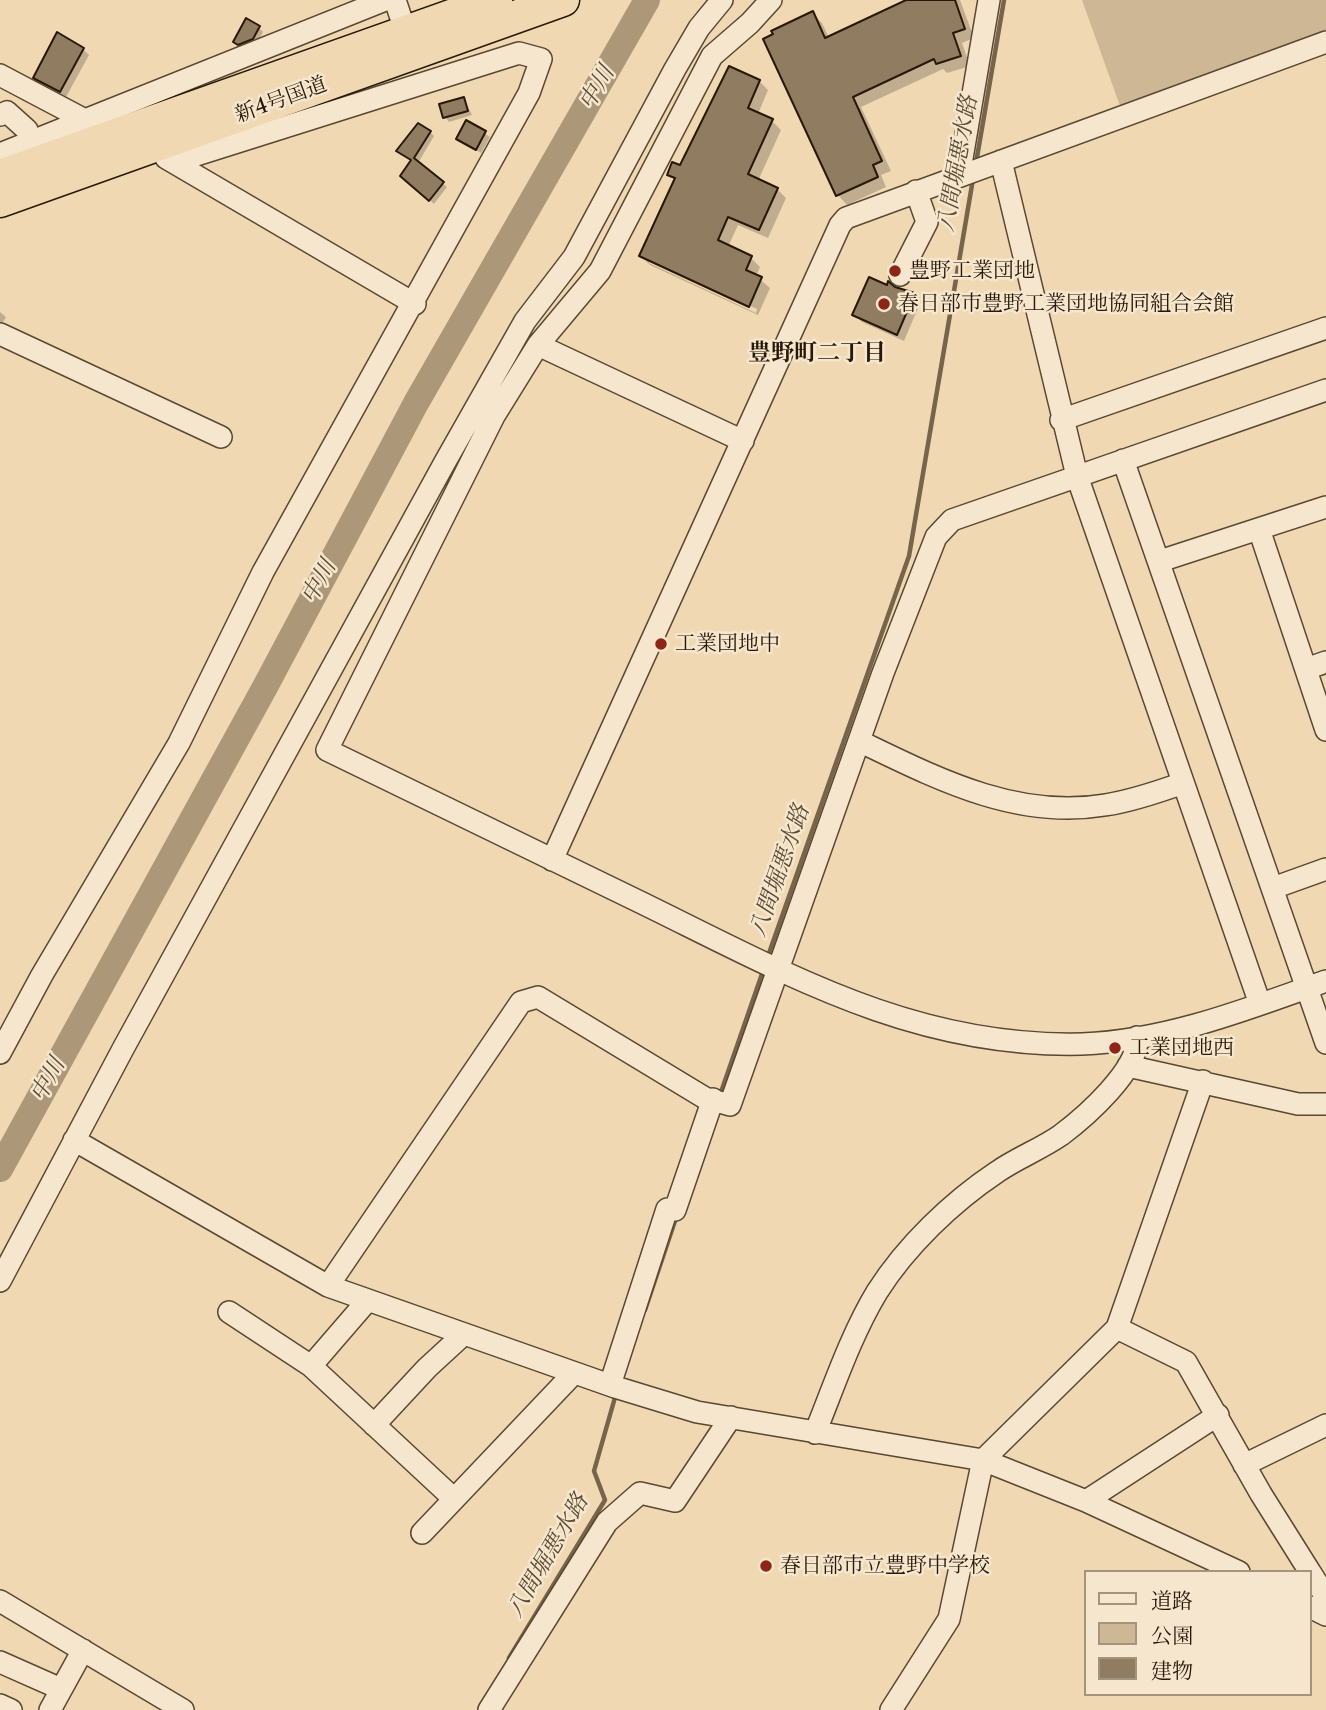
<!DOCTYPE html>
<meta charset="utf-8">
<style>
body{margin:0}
#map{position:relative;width:1326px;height:1710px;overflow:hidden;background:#f0d8b2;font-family:"Libre Caslon Text","Noto Serif JP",serif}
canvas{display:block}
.legend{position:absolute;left:1084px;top:1570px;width:228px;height:126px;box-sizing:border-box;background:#f5e6cd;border:2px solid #a3947e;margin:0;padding:9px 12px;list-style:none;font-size:21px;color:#271807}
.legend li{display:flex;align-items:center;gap:14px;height:35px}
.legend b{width:35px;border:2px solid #a3947e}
</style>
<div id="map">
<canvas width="1326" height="1710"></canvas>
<ul class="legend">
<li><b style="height:9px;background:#f5e6cd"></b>道路</li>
<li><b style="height:19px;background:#ceb795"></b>公園</li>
<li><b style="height:19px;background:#907c60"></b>建物</li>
</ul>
</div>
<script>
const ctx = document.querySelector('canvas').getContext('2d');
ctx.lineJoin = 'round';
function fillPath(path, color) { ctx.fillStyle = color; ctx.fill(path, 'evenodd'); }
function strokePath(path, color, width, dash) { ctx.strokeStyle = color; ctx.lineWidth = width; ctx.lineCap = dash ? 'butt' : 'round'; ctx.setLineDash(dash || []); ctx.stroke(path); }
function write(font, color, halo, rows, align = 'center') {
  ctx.font = font + ' "Libre Caslon Text","Noto Serif JP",serif'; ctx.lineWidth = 5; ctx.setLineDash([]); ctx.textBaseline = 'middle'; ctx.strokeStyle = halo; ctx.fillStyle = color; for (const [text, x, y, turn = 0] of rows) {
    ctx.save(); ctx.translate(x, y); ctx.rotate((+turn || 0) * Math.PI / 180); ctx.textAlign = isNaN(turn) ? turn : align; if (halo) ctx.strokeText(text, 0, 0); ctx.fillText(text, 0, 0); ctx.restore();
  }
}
fillPath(new Path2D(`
 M 1082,0 L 1326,0 L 1326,33 L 1120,106 Z`), '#ceb795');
fillPath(new Path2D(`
 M 910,0 L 960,0 L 974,38 L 962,43 L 970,66 L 947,73 L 943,69 L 861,107 L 891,171 L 881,175 L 886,187 L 847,205 L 838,195 L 765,40 L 813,14 L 822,23 L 829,38 Z
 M 259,28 L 263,32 L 257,43 L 243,48 L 235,42 Z
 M 83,49 L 89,55 L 66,97 L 35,77 Z
 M 759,81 L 768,90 L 758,114 L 772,121 L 781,130 L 758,181 L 777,189 L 786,198 L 768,238 L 738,225 L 728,247 L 751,258 L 760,267 L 756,276 L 770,288 L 758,315 L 650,265 L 641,256 L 676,180 L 669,174 L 681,168 ZM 649,260 L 757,309 L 756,313 L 649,263 Z
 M 464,99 L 472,115 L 449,122 L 445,117 Z
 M 467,122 L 490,137 L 481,153 L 458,139 Z
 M 430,132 L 434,136 L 418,163 L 447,187 L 434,204 L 403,175 L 413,161 L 402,155 Z
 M 894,288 L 914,294 L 921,301 L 904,341 L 862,322 L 855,315 Z
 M 0,312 L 6,317 L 0,327 Z`), '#0003');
strokePath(new Path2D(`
 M 976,163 L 1004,0
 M 768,956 L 909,556 L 973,179
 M 720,1095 L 763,971
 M 645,1310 L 677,1215
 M 509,1658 L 605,1500 L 594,1471 L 616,1394`), '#77644b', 4.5);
strokePath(new Path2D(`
 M 0,1169 L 265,687 L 416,403 L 647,0`), '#ac9778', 26);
const building = new Path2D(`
 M 906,0 L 955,0 L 965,29 L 953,33 L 961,56 L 936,64 L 934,59 L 853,97 L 882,161 L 873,165 L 878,177 L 836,196 L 763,39 L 773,34 L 771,31 L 813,11 L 825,38 Z
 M 246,18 L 260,26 L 253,39 L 238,45 L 233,42 Z
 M 57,32 L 84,48 L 60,92 L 33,78 Z
 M 729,66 L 760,80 L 748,108 L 773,119 L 748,174 L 778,188 L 759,230 L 728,217 L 718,240 L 752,256 L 746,270 L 762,277 L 749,307 L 639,256 L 675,178 L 667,175 L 672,162 L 680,165 Z
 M 464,97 L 468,111 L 443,118 L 439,104 Z
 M 466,120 L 486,131 L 476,150 L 456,139 Z
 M 418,123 L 431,131 L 414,158 L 444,182 L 429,201 L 400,176 L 411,160 L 396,151 Z
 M 869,277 L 887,285 L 888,281 L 895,287 L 915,293 L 897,335 L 852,315 Z`);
fillPath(building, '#907c60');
strokePath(building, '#271807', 2);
const minor = new Path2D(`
 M 395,0 L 401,18
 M 771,0 L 750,23 L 712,56 L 600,271 L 538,345 L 494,416 L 327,750 C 432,801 537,852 642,903 C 787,974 915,1048 1082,1044 C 1166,1041 1248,1009 1326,981
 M 0,75 L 87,121 L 90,128
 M 0,115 L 7,112 L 27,130 L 30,143
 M 0,154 L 385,0
 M 166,158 L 415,304
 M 1001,161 L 1077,476 L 1260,1004
 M 959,176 L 989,0
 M 900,275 L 927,222 L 916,191
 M 0,334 L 221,437
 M 538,345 L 743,441
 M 1061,420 L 1326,328
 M 1123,460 L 1326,1043
 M 1259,529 L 1326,730
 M 1160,561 L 1326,507
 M 1306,669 L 1326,662
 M 859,741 C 936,778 1016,820 1105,805 C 1132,801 1158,792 1183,783
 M 552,860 L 840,225 L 846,218 L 1326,42
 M 1273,888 L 1326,869
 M 0,1053 L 42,975 L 179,743 L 263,572 L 529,93 L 541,59 L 519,53 L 174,162
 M 1128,1066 L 1298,1104 L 1326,1104
 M 74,1140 L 328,1286 L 615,1387 L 697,1412 L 983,1460 L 1086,1501 L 1239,1572
 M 0,1281 L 124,1047 L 445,462 L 525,321 L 574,257 L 675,69 L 699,28 L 722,0
 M 328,1286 L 521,1002 L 538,997 L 705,1098 L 730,1105 L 883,673 L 936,537 L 952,520 L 1326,390
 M 229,1312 L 311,1366 L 453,1498
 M 1117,1328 L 1186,1362 L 1261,1494 L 1310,1572
 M 311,1366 L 368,1300
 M 610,1385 L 667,1209 L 675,1210 L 713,1099
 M 374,1425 L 427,1368 L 464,1334
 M 815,1433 C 834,1386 851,1335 877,1292 C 906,1246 952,1202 997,1172 C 1017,1158 1041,1149 1061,1135 C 1085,1117 1140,1069 1137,1037
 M 1244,1465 L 1326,1425
 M 1086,1501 L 1218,1415
 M 422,1533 L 574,1373
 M 1310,1572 L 1326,1597
 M 0,1601 L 183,1710
 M 1310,1607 L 1326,1615
 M 0,1662 L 61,1689
 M 0,1705 L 11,1710
 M 50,1710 L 83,1650
 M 489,1710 L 607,1522 L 640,1493 L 675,1501 L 731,1417
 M 891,1710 L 949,1619 L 983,1460 L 1117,1328 L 1203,1081`);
const highway = new Path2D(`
 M 0,176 L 496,0
 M 0,201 L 563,0`);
strokePath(minor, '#594832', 24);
strokePath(highway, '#271807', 35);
strokePath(minor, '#f5e6cd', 21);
strokePath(highway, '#f0d8b2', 32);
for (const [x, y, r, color] of [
 [895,271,7,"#8f2418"],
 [884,304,7,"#8f2418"],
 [661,644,7,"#8f2418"],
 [1115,1048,7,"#8f2418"],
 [766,1566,7,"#8f2418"]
]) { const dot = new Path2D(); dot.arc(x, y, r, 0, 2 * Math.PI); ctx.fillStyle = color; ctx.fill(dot); strokePath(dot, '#f5e6cd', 2.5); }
write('21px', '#271807', '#f5e6cd', [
 ["新4号国道",281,100,-20]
]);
write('21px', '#271807', '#f5e6cd', [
 ["豊野工業団地",909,271],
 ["春日部市豊野工業団地協同組合会館",898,304],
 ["工業団地中",675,644],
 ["工業団地西",1129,1048],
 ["春日部市立豊野中学校",780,1566]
], 'left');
write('italic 23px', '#5c4b34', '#f5e6cd', [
 ["中川",597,88,-60],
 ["八間堀悪水路",958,164,-80],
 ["中川",319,582,-61],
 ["八間堀悪水路",780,871,-71],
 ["中川",48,1080,-61],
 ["八間堀悪水路",548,1556,-60]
]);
write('bold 23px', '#271807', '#f5e6cd', [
 ["豊野町二丁目",817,353]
]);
</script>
